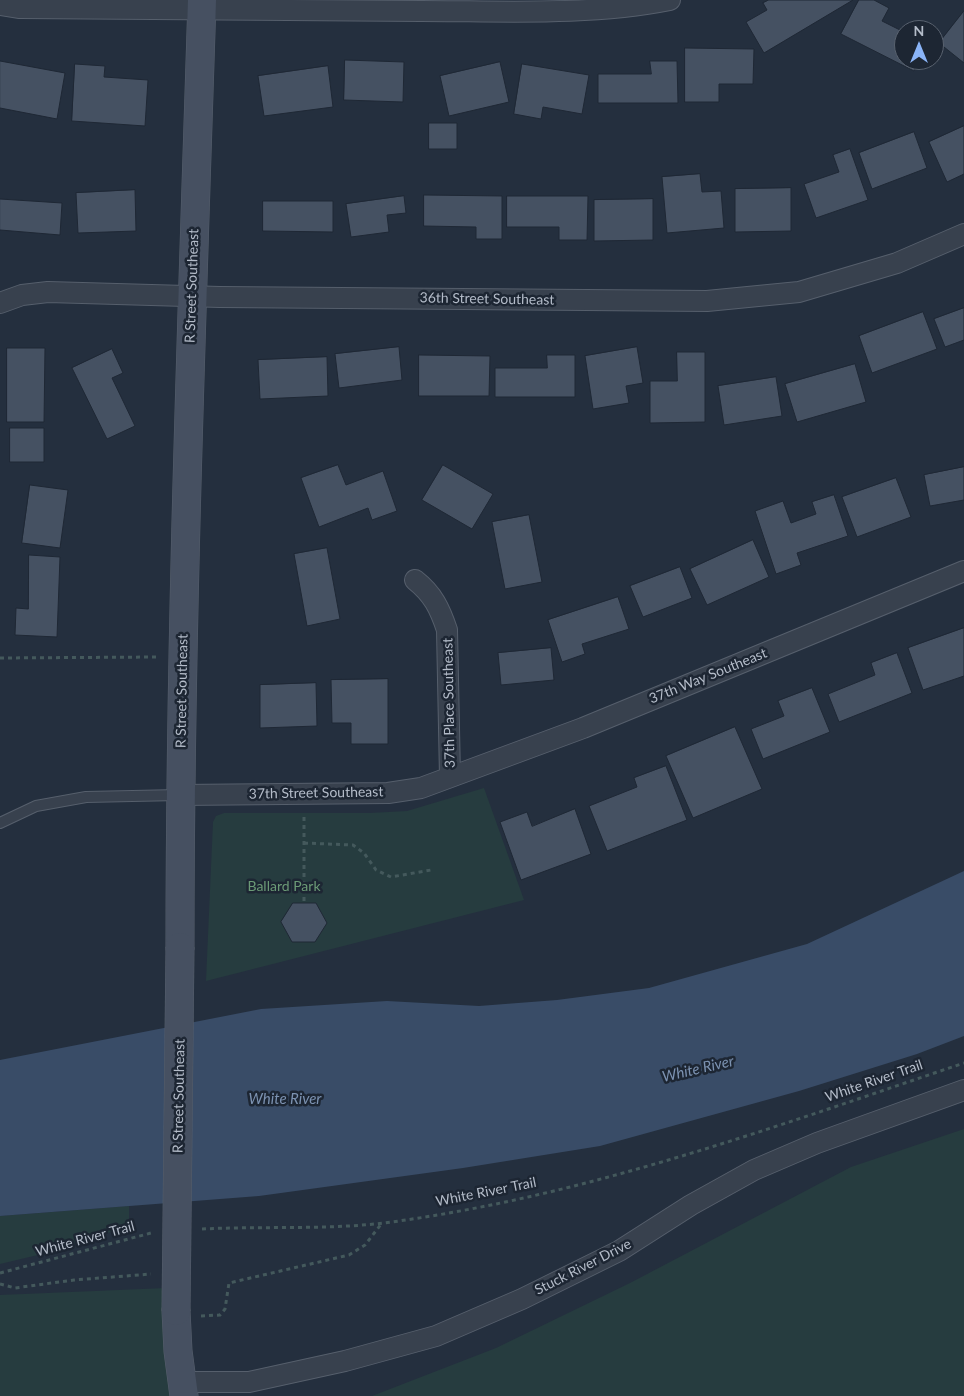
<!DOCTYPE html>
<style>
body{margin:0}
#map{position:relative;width:964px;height:1396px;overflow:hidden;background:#242f3e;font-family:Lato,sans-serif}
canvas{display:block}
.north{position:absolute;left:894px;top:20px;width:50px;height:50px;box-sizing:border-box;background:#1d2633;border:1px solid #59626f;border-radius:50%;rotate:0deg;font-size:14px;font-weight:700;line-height:20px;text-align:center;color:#b4bcc9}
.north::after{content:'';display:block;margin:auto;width:18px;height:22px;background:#8ab4f8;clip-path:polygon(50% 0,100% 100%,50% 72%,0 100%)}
</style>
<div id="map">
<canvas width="964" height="1396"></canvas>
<div class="north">N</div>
</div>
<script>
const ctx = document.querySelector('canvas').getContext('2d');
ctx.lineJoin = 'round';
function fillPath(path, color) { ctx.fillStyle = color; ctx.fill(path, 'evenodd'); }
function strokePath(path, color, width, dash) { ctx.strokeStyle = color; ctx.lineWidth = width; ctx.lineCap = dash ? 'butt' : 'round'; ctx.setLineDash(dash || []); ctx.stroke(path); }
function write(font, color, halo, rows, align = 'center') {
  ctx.font = font + ' Lato,sans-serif'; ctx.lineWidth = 5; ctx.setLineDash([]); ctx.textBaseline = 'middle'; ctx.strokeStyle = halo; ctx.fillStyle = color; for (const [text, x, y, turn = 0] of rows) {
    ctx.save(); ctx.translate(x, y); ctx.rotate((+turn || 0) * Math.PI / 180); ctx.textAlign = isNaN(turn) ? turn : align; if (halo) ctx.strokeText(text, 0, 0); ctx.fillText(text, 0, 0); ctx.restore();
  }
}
fillPath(new Path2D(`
 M 484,788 L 524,900 L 206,981 L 213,822 L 216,816 L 224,813 L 370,813 L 407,811 Z
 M 964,1129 L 964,1396 L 372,1396 L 496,1348 L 630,1283 L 851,1167 Z
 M 129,1206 L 129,1226 L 42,1254 L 0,1264 L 0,1216 Z
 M 166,1288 L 171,1396 L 0,1396 L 0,1295 Z`), '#263c3f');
fillPath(new Path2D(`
 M 964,871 L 964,1036 L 917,1054 L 799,1091 L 600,1146 L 463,1168 L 259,1196 L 0,1216 L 0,1060 L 261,1009 L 387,1001 L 479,1006 L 557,1000 L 649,988 L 807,944 Z`), '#394c67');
const building = new Path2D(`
 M 769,0 L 853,0 L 764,53 L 746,22 L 767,10 L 763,3 Z
 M 859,0 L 874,0 L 889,8 L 882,21 L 904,32 L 904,60 L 920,60 L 914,71 L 841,34 Z
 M 964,11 L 964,63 L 939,43 Z
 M 685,48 L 754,49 L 753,84 L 719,84 L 719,102 L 685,102 Z
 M 345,60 L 404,62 L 403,102 L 344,100 Z
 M 0,61 L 65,73 L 57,119 L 0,108 Z
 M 650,61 L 677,61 L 678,103 L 598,103 L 598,74 L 651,74 Z
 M 500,62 L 509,102 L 449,116 L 440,76 Z
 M 75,64 L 105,66 L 104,77 L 148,80 L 145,126 L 72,121 Z
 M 522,64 L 589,75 L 582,114 L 543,107 L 541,119 L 514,114 Z
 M 328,66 L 333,107 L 264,116 L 258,76 Z
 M 429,123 L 457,123 L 457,149 L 429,149 Z
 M 964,126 L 964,174 L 947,182 L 929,142 Z
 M 914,132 L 927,168 L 872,189 L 859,153 Z
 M 850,149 L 868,200 L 816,218 L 804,184 L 839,172 L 833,155 Z
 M 700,174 L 702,192 L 721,191 L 724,228 L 667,233 L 662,177 Z
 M 791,188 L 791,231 L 735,232 L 735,189 Z
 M 135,190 L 136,231 L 78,233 L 76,193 Z
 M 424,195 L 502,196 L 502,239 L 476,239 L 476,227 L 424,226 Z
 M 404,196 L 406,213 L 387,215 L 389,232 L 351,237 L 346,204 Z
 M 507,196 L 588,196 L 587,240 L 559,240 L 559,227 L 507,227 Z
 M 0,199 L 62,203 L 60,235 L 0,230 Z
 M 653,199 L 653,240 L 594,241 L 594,200 Z
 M 263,201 L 333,201 L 333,232 L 263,231 Z
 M 964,308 L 964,340 L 945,347 L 934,319 Z
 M 923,312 L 937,349 L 872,373 L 859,336 Z
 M 399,347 L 402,380 L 339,388 L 335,354 Z
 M 637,347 L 643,383 L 626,386 L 629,403 L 593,409 L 585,356 Z
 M 7,348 L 45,348 L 44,422 L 7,422 Z
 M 112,349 L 123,373 L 112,378 L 135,426 L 107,439 L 72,368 Z
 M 677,352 L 705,352 L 705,422 L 650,423 L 650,381 L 677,381 Z
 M 419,355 L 490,356 L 489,396 L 419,396 Z
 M 547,355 L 575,355 L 575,397 L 495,397 L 495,368 L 547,368 Z
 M 327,357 L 328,396 L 260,399 L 258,360 Z
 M 855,364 L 866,402 L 797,422 L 785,384 Z
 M 776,377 L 782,416 L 724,425 L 718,386 Z
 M 10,428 L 44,428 L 44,462 L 10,462 Z
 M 338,465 L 346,485 L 383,471 L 397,511 L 372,520 L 368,508 L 319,527 L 301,478 Z
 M 443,465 L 493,494 L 472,529 L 422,500 Z
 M 964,467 L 964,500 L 930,506 L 924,475 Z
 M 896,478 L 911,517 L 857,537 L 842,497 Z
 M 30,485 L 68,490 L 60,548 L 22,543 Z
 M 834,495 L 848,536 L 797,553 L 801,565 L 776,574 L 755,511 L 783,501 L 791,523 L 816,514 L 812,502 Z
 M 529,515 L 542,582 L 505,589 L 492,522 Z
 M 753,540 L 769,577 L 707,605 L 690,569 Z
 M 327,548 L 340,619 L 307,626 L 294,554 Z
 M 29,555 L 60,557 L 57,637 L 15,635 L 16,608 L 28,609 Z
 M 680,567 L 692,598 L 643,617 L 630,586 Z
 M 618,597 L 629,629 L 582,644 L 585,654 L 562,662 L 548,620 Z
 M 964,628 L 964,676 L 923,690 L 908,648 Z
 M 551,648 L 554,680 L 501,685 L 498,653 Z
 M 897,653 L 912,693 L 839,722 L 828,694 L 875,675 L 871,663 Z
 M 388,679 L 388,744 L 351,744 L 351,723 L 332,723 L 331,680 Z
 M 316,683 L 317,726 L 260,728 L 260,685 Z
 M 812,688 L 830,732 L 763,759 L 751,729 L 784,716 L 778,701 Z
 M 735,727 L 762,789 L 693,818 L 666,756 Z
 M 666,766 L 687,820 L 607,851 L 589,806 L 637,787 L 634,778 Z
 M 575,809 L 591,854 L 521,880 L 500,822 L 527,812 L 532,826 Z
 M 293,903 L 316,903 L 327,923 L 315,942 L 292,942 L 281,922 Z`);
fillPath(building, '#455162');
strokePath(building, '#1f2835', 1);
const lane = new Path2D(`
 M 0,823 L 36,806 L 86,797 L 179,795`);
const street = new Path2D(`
 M 0,5 L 20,8 C 154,10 288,11 421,11 C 504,11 589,16 670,0
 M 0,303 L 22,295 L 48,292 L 220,297 L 707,301 L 799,292 L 897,263 L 964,234
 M 415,580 C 433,594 440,609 447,630 L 450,777
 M 180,795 L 388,793 L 421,788 L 583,728 L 964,571
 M 182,1382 L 249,1382 L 345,1361 L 436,1336 L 522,1299 L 619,1251 L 691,1205 L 754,1170 L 817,1143 L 964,1090`);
const secondary = new Path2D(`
 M 180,947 C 180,632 192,316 202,0
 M 176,1311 L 178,1351 L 184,1396`);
strokePath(lane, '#565f6c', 12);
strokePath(street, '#565f6c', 22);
strokePath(secondary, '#565f6c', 29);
strokePath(new Path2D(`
 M 0,658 L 157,657
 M 304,817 L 304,903
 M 304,843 L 353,845 L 364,853 L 376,870 L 391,877 L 431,870
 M 202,1229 C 262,1226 324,1230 384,1223 C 584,1197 774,1127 964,1063
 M 0,1273 L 151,1233
 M 0,1284 L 15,1288 L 74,1280 L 151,1274
 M 201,1316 L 220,1315 L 225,1309 L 229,1283 L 349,1255 L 365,1245 L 382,1223`), '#44595c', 3, [4, 4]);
strokePath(lane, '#38414e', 10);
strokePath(street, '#38414e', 20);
strokePath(secondary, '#465061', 28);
const secondaryBridge = new Path2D(`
 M 176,1311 L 180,947`);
strokePath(secondaryBridge, '#565f6c', 29, []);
strokePath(secondaryBridge, '#465061', 28);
write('14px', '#b4bcc9', '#1d2633', [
 ["R Street Southeast",192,286,-88],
 ["36th Street Southeast",487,299,1],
 ["37th Way Southeast",708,676,-22],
 ["R Street Southeast",182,691,-89],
 ["37th Place Southeast",449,703,-91],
 ["37th Street Southeast",316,793,-1],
 ["White River Trail",874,1081,-19],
 ["R Street Southeast",179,1096,-89],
 ["White River Trail",486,1192,-11],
 ["White River Trail",85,1239,-15],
 ["Stuck River Drive",583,1267,-27]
]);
write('14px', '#6b9a76', '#1d2633', [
 ["Ballard Park",284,886]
]);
write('italic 15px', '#7c92b1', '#1d2633', [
 ["White River",698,1069,-13],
 ["White River",285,1099]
]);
</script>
